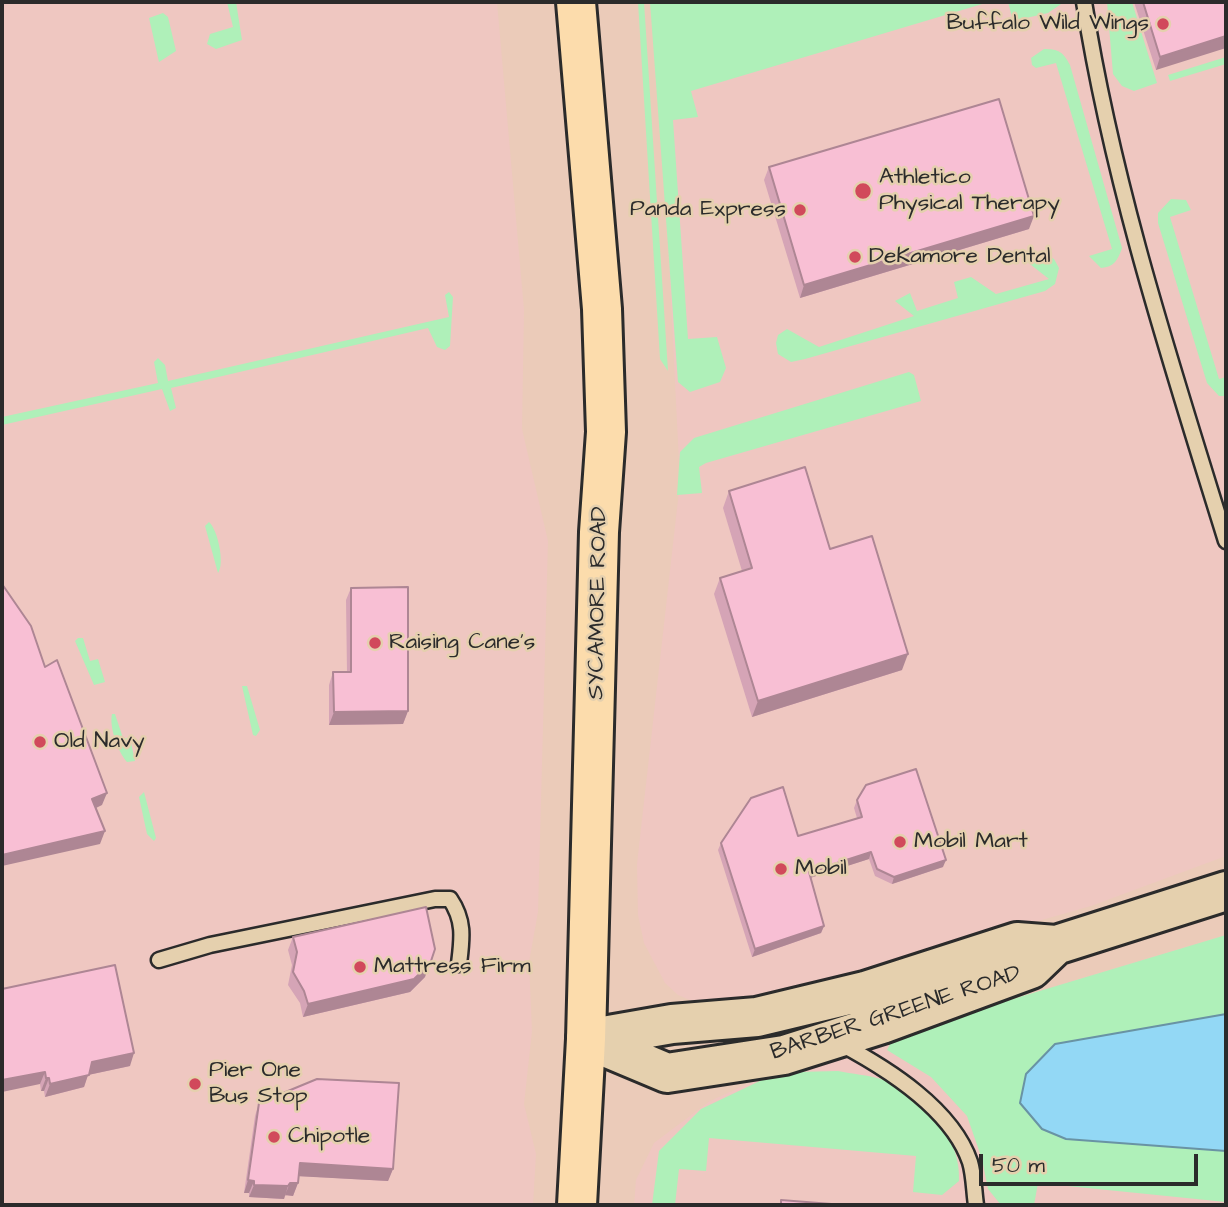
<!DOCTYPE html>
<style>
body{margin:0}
#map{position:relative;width:1228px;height:1207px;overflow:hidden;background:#ebcbb9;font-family:"Architects Daughter",sans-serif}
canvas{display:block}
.frame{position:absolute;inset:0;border:4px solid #2b2b2b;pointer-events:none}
.scale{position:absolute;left:979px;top:1154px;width:219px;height:32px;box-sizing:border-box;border:4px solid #2b2b2b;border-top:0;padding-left:9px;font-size:21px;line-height:24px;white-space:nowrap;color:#2b2b2b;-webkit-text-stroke:5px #e5d0ae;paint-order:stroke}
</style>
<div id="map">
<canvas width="1228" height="1207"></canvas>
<div class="frame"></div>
<div class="scale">50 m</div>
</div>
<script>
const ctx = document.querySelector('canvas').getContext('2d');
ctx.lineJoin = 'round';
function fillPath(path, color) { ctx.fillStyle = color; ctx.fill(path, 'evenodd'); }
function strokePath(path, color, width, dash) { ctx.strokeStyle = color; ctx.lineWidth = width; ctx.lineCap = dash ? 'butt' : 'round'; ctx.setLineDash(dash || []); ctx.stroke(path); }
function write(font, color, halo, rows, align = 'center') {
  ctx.font = font + ' "Architects Daughter",sans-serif'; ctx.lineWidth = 5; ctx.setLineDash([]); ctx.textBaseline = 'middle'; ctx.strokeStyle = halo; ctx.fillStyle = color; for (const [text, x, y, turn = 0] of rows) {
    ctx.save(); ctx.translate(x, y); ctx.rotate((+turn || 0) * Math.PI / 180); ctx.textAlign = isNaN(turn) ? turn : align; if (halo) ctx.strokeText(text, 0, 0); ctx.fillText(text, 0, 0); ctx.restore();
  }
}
fillPath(new Path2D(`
 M 2,2 L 497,2 L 524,310 L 522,429 L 548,541 L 538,912 L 529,962 L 532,1031 L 524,1104 L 536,1154 L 533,1205 L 2,1205 Z
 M 656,2 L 1226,2 L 1226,856 L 1091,906 L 732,1008 L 697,1003 L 678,995 L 665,983 L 644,943 L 638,915 L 637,864 L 680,482 Z
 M 1226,935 L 1226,1205 L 634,1205 L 636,1180 L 654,1143 L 710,1101 L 758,1079 L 890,1044 L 973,1011 Z`), '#efc7c1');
fillPath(new Path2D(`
 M 227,2 L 236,2 L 242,40 L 216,49 L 207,44 L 210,34 L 233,27 Z
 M 638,2 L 644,2 L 668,371 L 660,359 Z
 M 650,2 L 989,2 L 691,91 L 698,117 L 673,120 L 688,339 L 717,337 L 726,368 L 720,382 L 690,392 L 678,382 Z
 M 1008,2 L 1064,2 L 1048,13 L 1013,21 Z
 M 1107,2 L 1132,2 L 1157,83 L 1134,91 L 1122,86 L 1113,74 Z
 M 163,13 L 168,17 L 176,51 L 159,62 L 149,18 Z
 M 1044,49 C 1059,49 1063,52 1070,65 L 1122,248 C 1118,260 1114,267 1101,268 L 1089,256 L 1112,249 L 1056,63 L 1036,68 L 1032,65 L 1031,58 Z
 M 1226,57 L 1226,64 L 1170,81 L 1168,75 Z
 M 1171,199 L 1186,200 L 1191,210 L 1170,217 L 1219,379 L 1226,377 L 1226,396 L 1219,396 L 1207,383 L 1158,223 L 1158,213 Z
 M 1047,255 L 1054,259 L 1059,268 L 1055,284 L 1045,291 L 805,359 L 791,362 L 778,354 L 776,343 L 778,335 L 787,329 L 819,347 L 914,316 L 895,301 L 910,293 L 917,311 L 958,298 L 954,282 L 971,277 L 996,294 L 1049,279 L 1026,261 Z
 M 449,292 L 453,297 L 450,346 L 445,350 L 437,347 L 428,328 L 171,388 L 176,408 L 170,411 L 162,389 L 2,425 L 2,417 L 158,383 L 154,362 L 158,358 L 165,365 L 168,381 L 449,317 L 445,295 Z
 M 909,372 L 914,375 L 921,401 L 706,463 L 699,467 L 702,493 L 677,495 L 680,452 L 694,438 Z
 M 209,522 C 218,530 225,564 218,573 L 205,526 Z
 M 78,638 L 83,638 L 90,661 L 98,659 L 105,682 L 94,685 L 75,641 Z
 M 242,686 L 247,686 L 260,730 L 256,736 L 253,735 Z
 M 112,714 L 115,714 L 123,738 L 130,738 L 135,761 L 127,762 C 118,752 109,727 112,714 Z
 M 144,792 L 156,838 L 154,841 L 147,834 L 139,797 Z
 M 1226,935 L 1226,1014 L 1056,1044 L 1066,1139 L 1226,1151 L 1226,1202 L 1038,1183 L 1034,1205 L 1001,1205 L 988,1189 L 982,1159 L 967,1116 L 931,1077 L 887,1050 L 890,1044 L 973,1011 Z
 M 838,1071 C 852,1074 868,1075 881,1079 C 921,1093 962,1136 959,1181 L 942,1195 L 913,1192 L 916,1156 L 709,1138 L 706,1171 L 679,1169 L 675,1205 L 652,1205 L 659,1151 L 701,1109 L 764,1079 L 796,1072 Z`), '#aff0b9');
const water = new Path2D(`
 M 1226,1014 L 1226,1151 L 1066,1139 L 1042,1129 L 1020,1103 L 1026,1074 L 1055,1044 Z`);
fillPath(water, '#93d8f5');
strokePath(water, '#6993a4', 2);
const service = new Path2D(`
 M 1084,2 C 1113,186 1171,363 1226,541
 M 159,960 L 210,945 L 435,899 L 450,899 C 465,921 462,939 459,964
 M 841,1044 C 888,1069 952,1109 970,1162 C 974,1175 974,1192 976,1205`);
const secondary = new Path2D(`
 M 586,1039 L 672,1024 L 757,1017 L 865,991 L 1017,942 L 1056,945 L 1226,891
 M 586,1039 L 667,1073 L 784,1055 L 882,1024 L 1031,969 L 1056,945`);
const primary = new Path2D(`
 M 576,2 L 602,309 L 606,432 L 599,532 L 586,1039 L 577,1205`);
strokePath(service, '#2b2b2b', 19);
strokePath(secondary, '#2b2b2b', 44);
strokePath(primary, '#2b2b2b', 44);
strokePath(service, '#e5d0ae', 14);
strokePath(secondary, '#e5d0ae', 38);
strokePath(primary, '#fcdcac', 38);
fillPath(new Path2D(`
 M 1134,2 L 1226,2 L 1156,70 Z
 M 769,167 L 1029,229 L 800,298 L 764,180 Z
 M 729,491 L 830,549 L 902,670 L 752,717 L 714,594 L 720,578 L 742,571 L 723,508 Z
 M 351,588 L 408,711 L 403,724 L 329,725 L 329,685 L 333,672 L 347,672 L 346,600 Z
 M 857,800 L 943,867 L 892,884 L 875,876 L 869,859 L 811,877 L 824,926 L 821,933 L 752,957 L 718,850 L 721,843 L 798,836 L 857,818 L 854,808 Z
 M 293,937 L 425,977 L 410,992 L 303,1017 L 300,1003 L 288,985 L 292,965 L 288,950 Z
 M 2,989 L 130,1066 L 88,1075 L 84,1087 L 45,1097 L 44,1091 L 41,1091 L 40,1084 Z
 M 259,1103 L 393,1169 L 388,1181 L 299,1176 L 298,1183 L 293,1196 L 285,1195 L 284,1199 L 249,1197 L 249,1193 L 244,1193 L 255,1116 Z`), '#d5a4b6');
fillPath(new Path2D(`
 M 1226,36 L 1226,48 L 1156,70 L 1160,57 Z
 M 1034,216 L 1029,229 L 800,298 L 804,285 Z
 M 908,654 L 902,670 L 752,717 L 758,701 Z
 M 408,711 L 403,724 L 329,725 L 334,712 Z
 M 107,793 L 102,805 L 88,812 L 92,799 Z
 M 105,831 L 100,844 L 2,866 L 2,855 Z
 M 871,852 L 869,859 L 807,879 L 809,872 Z
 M 946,860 L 943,867 L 892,884 L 894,877 Z
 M 824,926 L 821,933 L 752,957 L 755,949 Z
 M 430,964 L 425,977 L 410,992 L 303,1017 L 308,1004 Z
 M 134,1053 L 130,1066 L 88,1075 L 84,1087 L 45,1097 L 50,1084 L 92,1062 Z
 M 45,1072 L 40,1084 L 2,1092 L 2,1080 Z
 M 46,1078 L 49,1078 L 44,1091 L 41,1091 Z
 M 300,1163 L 393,1169 L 388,1181 L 295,1176 Z
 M 248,1180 L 254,1181 L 249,1193 L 244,1193 Z
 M 290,1183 L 298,1183 L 293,1196 L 285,1195 Z
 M 254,1185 L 288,1186 L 284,1199 L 249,1197 Z`), '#ae8694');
const building = new Path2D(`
 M 1143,2 L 1226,2 L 1226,36 L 1160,57 Z
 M 999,99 L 1034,216 L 804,285 L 769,167 Z
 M 805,467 L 830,549 L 872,536 L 908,654 L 758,701 L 720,578 L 752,568 L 729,491 Z
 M 2,584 L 31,626 L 45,667 L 57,660 L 107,793 L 92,799 L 105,831 L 2,855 Z
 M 408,587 L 408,711 L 334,712 L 333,672 L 351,672 L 351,588 Z
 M 916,769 L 946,860 L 894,877 L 877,869 L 871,852 L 809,872 L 824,926 L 755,949 L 721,843 L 751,798 L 783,787 L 798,836 L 862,817 L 857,800 L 866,785 Z
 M 426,907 L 435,949 L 430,964 L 414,979 L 308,1004 L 304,991 L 293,972 L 297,952 L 293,937 Z
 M 115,965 L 134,1053 L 92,1062 L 89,1075 L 50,1084 L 49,1078 L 46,1078 L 45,1072 L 2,1080 L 2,989 Z
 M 317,1079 L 399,1083 L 393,1169 L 300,1163 L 298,1183 L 290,1183 L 288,1186 L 254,1185 L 254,1181 L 248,1180 L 259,1103 Z
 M 781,1200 L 844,1205 L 781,1205 Z`);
fillPath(building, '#f8bfd4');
strokePath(building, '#ae8694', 2);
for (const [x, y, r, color] of [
 [1163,24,7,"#d1495b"],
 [863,191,9,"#d1495b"],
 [800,210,7,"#d1495b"],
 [855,257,7,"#d1495b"],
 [375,643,7,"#d1495b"],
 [40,742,7,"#d1495b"],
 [900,842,7,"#d1495b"],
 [781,869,7,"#d1495b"],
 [360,967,7,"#d1495b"],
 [195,1084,7,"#d1495b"],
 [274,1137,7,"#d1495b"]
]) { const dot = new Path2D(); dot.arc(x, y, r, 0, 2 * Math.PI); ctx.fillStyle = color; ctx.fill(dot); strokePath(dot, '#e5d0ae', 2.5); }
write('23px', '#2b2b2b', '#e5d0ae', [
 ["Buffalo Wild Wings",1149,24,"right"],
 ["Athletico",879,178],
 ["Physical Therapy",879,204],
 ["Panda Express",786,210,"right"],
 ["DeKamore Dental",869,257],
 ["Raising Cane's",389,643],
 ["Old Navy",54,742],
 ["Mobil Mart",914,842],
 ["Mobil",795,869],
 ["Mattress Firm",374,967],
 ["Pier One",209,1071],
 ["Bus Stop",209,1097],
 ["Chipotle",288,1137]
], 'left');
write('23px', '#2b2b2b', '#e5d0ae', [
 ["SYCAMORE ROAD",599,603,-89],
 ["BARBER GREENE ROAD",896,1014,-18]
]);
</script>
